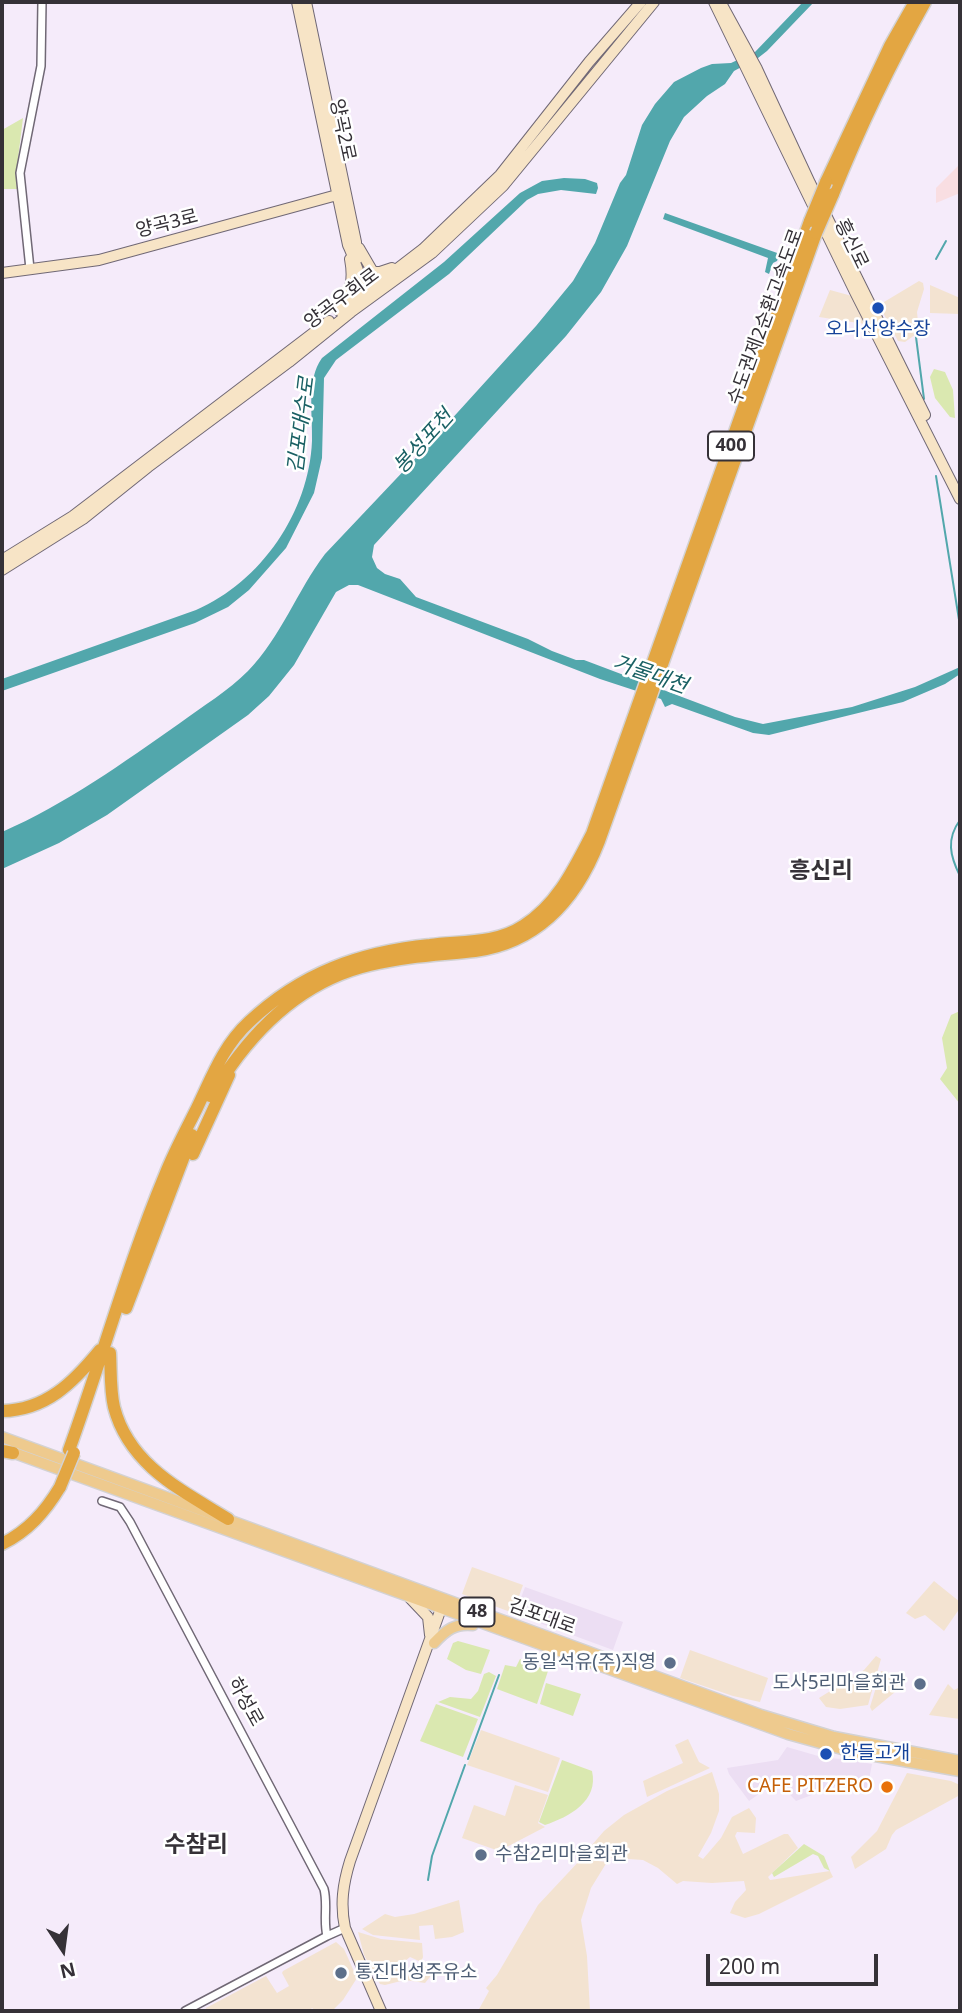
<!DOCTYPE html>
<meta charset="utf-8">
<style>
body{margin:0}
#map{position:relative;width:962px;height:2013px;overflow:hidden;background:#f5ebfa;font-family:"Noto Sans",sans-serif}
canvas{display:block}
.frame{position:absolute;inset:0;border:4px solid #353137;pointer-events:none}
.north{position:absolute;left:28px;top:1915px;width:70px;height:70px;-webkit-text-stroke:5px #fff;paint-order:stroke;rotate:167deg;font-size:19px;font-weight:700;line-height:28px;text-align:center;color:#353137}
.north::after{content:'';display:block;margin:auto;width:24px;height:32px;background:#353137;clip-path:polygon(50% 0,100% 100%,50% 72%,0 100%)}
.scale{position:absolute;left:706px;top:1954px;width:172px;height:32px;box-sizing:border-box;border:4px solid #353137;border-top:0;padding-left:9px;font-size:21px;line-height:24px;white-space:nowrap;color:#353137;-webkit-text-stroke:5px #fff;paint-order:stroke}
</style>
<div id="map">
<canvas width="962" height="2013"></canvas>
<div class="frame"></div>
<div class="north">N</div>
<div class="scale">200 m</div>
</div>
<script>
const ctx = document.querySelector('canvas').getContext('2d');
ctx.lineJoin = 'round';
function fillPath(path, color) { ctx.fillStyle = color; ctx.fill(path, 'evenodd'); }
function strokePath(path, color, width, dash) { ctx.strokeStyle = color; ctx.lineWidth = width; ctx.lineCap = dash ? 'butt' : 'round'; ctx.setLineDash(dash || []); ctx.stroke(path); }
function write(font, color, halo, rows, align = 'center') {
  ctx.font = font + ' "Noto Sans","Noto Sans KR",sans-serif'; ctx.lineWidth = 5; ctx.setLineDash([]); ctx.textBaseline = 'middle'; ctx.strokeStyle = halo; ctx.fillStyle = color; for (const [text, x, y, turn = 0] of rows) {
    ctx.save(); ctx.translate(x, y); ctx.rotate((+turn || 0) * Math.PI / 180); ctx.textAlign = isNaN(turn) ? turn : align; if (halo) ctx.strokeText(text, 0, 0); ctx.fillText(text, 0, 0); ctx.restore();
  }
}
fillPath(new Path2D(`
 M 525,1587 L 623,1622 L 613,1650 L 515,1614 Z
 M 787,1747 L 825,1758 L 844,1759 L 872,1764 L 867,1790 L 851,1780 L 796,1801 L 777,1781 L 749,1801 L 729,1774 L 727,1768 L 778,1760 Z`), '#ecdef3');
fillPath(new Path2D(`
 M 919,281 L 923,283 L 924,289 L 917,312 L 919,332 L 905,342 L 898,341 L 879,305 Z
 M 930,285 L 960,298 L 960,314 L 930,313 Z
 M 830,290 L 852,296 L 865,324 L 819,317 Z
 M 472,1567 L 523,1585 L 513,1613 L 462,1594 Z
 M 934,1581 L 960,1602 L 960,1608 L 944,1631 L 925,1615 L 915,1619 L 906,1613 Z
 M 690,1650 L 768,1678 L 760,1702 L 733,1696 L 680,1678 Z
 M 876,1656 L 881,1659 L 868,1705 L 840,1709 L 826,1707 L 819,1698 L 864,1670 Z
 M 881,1671 L 903,1677 L 895,1692 L 872,1711 L 870,1707 Z
 M 948,1684 L 954,1690 L 960,1687 L 960,1719 L 929,1715 Z
 M 481,1730 L 560,1758 L 548,1792 L 467,1765 Z
 M 688,1739 L 699,1762 L 710,1768 L 647,1797 L 643,1781 L 683,1763 L 675,1745 Z
 M 712,1772 L 719,1794 L 719,1811 L 711,1833 L 698,1856 L 703,1859 L 721,1838 L 732,1817 L 749,1808 L 756,1818 L 755,1833 L 737,1832 L 735,1836 L 743,1854 L 784,1834 L 788,1834 L 798,1848 L 768,1877 L 770,1880 L 830,1871 L 833,1877 L 759,1914 L 745,1918 L 730,1913 L 735,1902 L 746,1890 L 744,1881 L 712,1883 L 683,1881 L 677,1884 L 658,1868 L 643,1860 L 600,1857 L 585,1853 L 604,1831 L 624,1815 L 667,1791 Z
 M 907,1773 L 951,1781 L 960,1785 L 960,1795 L 896,1830 L 892,1835 L 886,1849 L 855,1869 L 851,1857 L 877,1831 Z
 M 515,1785 L 548,1795 L 538,1823 L 545,1827 L 499,1851 L 462,1838 L 474,1805 L 505,1816 Z
 M 581,1859 L 607,1862 L 591,1888 L 581,1920 L 587,1956 L 590,2011 L 478,2011 L 489,1991 L 486,1988 L 497,1975 L 538,1905 Z
 M 459,1900 L 464,1932 L 452,1937 L 435,1939 L 433,1925 L 419,1926 L 420,1940 L 373,1935 L 362,1929 L 385,1914 L 395,1917 L 414,1914 Z
 M 358,1932 L 381,1939 L 422,1943 L 423,1957 L 421,1962 L 410,1957 L 400,1965 L 408,1976 L 414,1974 L 421,1963 L 434,1972 L 425,1983 L 405,1980 L 385,1985 L 380,1984 L 364,1955 Z
 M 336,1942 L 344,1949 L 357,1978 L 343,2000 L 332,2011 L 316,2011 L 312,2008 L 309,2011 L 205,2011 L 206,2008 L 266,1976 L 277,1993 L 289,1986 L 282,1973 L 283,1971 Z`), '#f3e3d1');
fillPath(new Path2D(`
 M 960,164 L 960,193 L 936,203 L 936,188 Z`), '#f9dee2');
fillPath(new Path2D(`
 M 23,118 L 16,175 L 17,189 L 2,189 L 2,130 Z
 M 934,369 L 945,372 L 953,390 L 955,418 L 950,417 L 935,398 L 930,377 Z
 M 960,1011 L 960,1104 L 940,1079 L 947,1068 L 942,1038 L 951,1015 Z
 M 458,1641 L 490,1650 L 481,1674 L 466,1670 L 447,1659 L 453,1643 Z
 M 520,1659 L 548,1671 L 537,1704 L 497,1689 L 505,1665 L 516,1667 Z
 M 489,1672 L 496,1676 L 480,1717 L 438,1702 L 450,1697 L 471,1699 L 478,1691 L 484,1674 Z
 M 546,1683 L 581,1694 L 573,1716 L 540,1704 Z
 M 436,1704 L 478,1719 L 463,1757 L 420,1741 Z
 M 562,1760 L 592,1771 C 599,1801 569,1817 545,1825 L 539,1822 Z
 M 804,1844 L 824,1856 L 830,1871 L 824,1868 L 818,1856 L 813,1854 L 774,1877 L 772,1873 Z`), '#dae8b0');
fillPath(new Path2D(`
 M 803,2 L 814,2 L 767,51 L 758,58 L 734,71 L 725,84 L 707,96 L 684,117 L 670,141 L 627,246 L 601,292 L 566,336 L 374,545 L 372,557 L 377,568 L 385,574 L 400,579 L 416,597 L 528,639 L 552,651 L 576,660 L 584,660 L 735,717 L 763,724 L 852,707 L 915,687 L 960,667 L 960,674 L 945,684 L 903,702 L 769,735 L 753,733 L 672,704 L 665,707 L 661,699 L 600,679 L 358,585 L 349,585 L 336,592 L 294,665 L 269,696 L 248,715 L 107,815 L 59,843 L 2,869 L 2,832 C 66,804 123,763 180,723 C 203,706 228,691 248,671 C 281,637 297,591 325,554 L 430,443 L 428,436 L 431,433 L 438,434 L 536,326 L 573,281 L 595,243 L 620,183 L 626,175 L 642,125 L 655,104 L 674,82 L 701,68 L 712,64 L 731,63 L 755,52 Z
 M 564,178 L 585,179 L 597,183 L 598,188 L 596,194 L 561,190 L 538,194 L 527,200 L 449,274 L 336,360 L 324,378 L 322,458 L 314,493 L 286,548 L 249,590 L 228,607 L 195,623 L 2,691 L 2,679 L 196,610 C 261,582 309,512 312,441 C 313,415 306,380 322,358 L 444,262 L 520,193 L 542,181 Z
 M 665,213 L 780,254 L 777,261 L 773,263 L 769,274 L 765,272 L 768,258 L 663,219 Z`), '#52a7ac');
strokePath(new Path2D(`
 M 936,259 L 946,241
 M 916,337 L 924,399
 M 936,476 L 960,626
 M 960,820 C 946,839 950,856 960,876
 M 468,1759 L 499,1675
 M 428,1880 L 432,1856 L 465,1765`), '#52a7ac', 2);
const street = new Path2D(`
 M 30,269 L 20,173 L 41,66 L 42,2
 M 102,1501 L 120,1507 L 130,1522 L 324,1889 C 328,1905 323,1920 327,1936 L 345,1928
 M 185,2011 L 327,1936`);
const secondary = new Path2D(`
 M 297,2 L 348,245 C 356,261 359,281 371,295
 M 306,2 L 356,242 L 357,259
 M 714,2 L 855,292 L 960,499
 M 722,5 L 757,69 L 810,183 L 925,415
 M 359,248 L 373,272 L 380,272 L 392,268
 M 2,273 L 99,260 L 337,195
 M 338,310 C 351,293 354,280 350,259
 M 341,312 L 423,249 L 500,175 L 589,62 L 641,2
 M 2,560 L 73,516 L 329,321
 M 2,570 L 83,519 L 148,467 L 289,362 L 351,312 L 432,253 L 503,186 L 654,2
 M 410,1598 L 428,1617 L 430,1635
 M 381,2011 L 345,1928 C 340,1904 343,1884 350,1861 L 443,1603`);
const primary = new Path2D(`
 M 2,1437 L 761,1715 L 834,1737 L 960,1761
 M 6,1450 L 788,1734 L 853,1752 L 960,1771
 M 434,1643 C 446,1630 455,1623 473,1625`);
const highway = new Path2D(`
 M 826,182 L 890,46 L 915,2
 M 833,194 C 860,127 890,64 925,2
 M 210,1096 C 216,1085 224,1076 231,1066 C 266,1017 310,979 370,965 C 406,956 439,955 475,951 C 539,942 577,898 599,841 L 816,233
 M 193,1154 L 229,1075
 M 126,1308 L 192,1135
 M 110,1353 C 111,1371 110,1390 114,1407 C 129,1465 181,1490 228,1519
 M 2,1411 C 46,1410 73,1383 100,1350
 M 69,1450 C 102,1359 128,1264 165,1175 C 174,1152 186,1130 197,1108 C 212,1077 223,1046 249,1022 C 301,973 360,952 430,945 C 461,941 496,944 523,926 C 557,905 574,869 592,834 L 810,221
 M 2,1451 L 13,1453
 M 2,1544 C 28,1531 45,1512 60,1487`);
strokePath(street, '#706875', 10);
strokePath(secondary, '#706875', 12);
strokePath(primary, '#d3d2d3', 13);
strokePath(highway, '#d3d2d3', 15);
strokePath(street, '#fff', 7);
strokePath(secondary, '#f7e4c6', 10);
strokePath(primary, '#eeca8e', 10);
strokePath(highway, '#e3a642', 12);
const highwayBridge = new Path2D(`
 M 810,221 L 826,182
 M 816,233 L 833,194
 M 60,1487 L 74,1453`);
strokePath(highwayBridge, '#d3d2d3', 15, []);
strokePath(highwayBridge, '#e3a642', 12);
for (const [x, y, r, color] of [
 [878,308,7,"#1a4fb4"],
 [670,1663,7,"#5c6f8a"],
 [920,1684,7,"#5c6f8a"],
 [826,1754,7,"#1a4fb4"],
 [887,1787,7,"#e8710a"],
 [481,1855,7,"#5c6f8a"],
 [341,1973,7,"#5c6f8a"]
]) { const dot = new Path2D(); dot.arc(x, y, r, 0, 2 * Math.PI); ctx.fillStyle = color; ctx.fill(dot); strokePath(dot, '#fff', 2.5); }
for (const [x, y, w] of [
 [731,446,46],
 [477,1612,35]
]) { const box = new Path2D(); box.roundRect(x - w / 2, y - 14.5, w, 29, 5); ctx.fillStyle = '#fff'; ctx.fill(box); strokePath(box, '#353137', 2); }
write('bold 18px', '#353137', null, [
 ["400",731,446],
 ["48",477,1612]
]);
write('19px', '#353137', '#fff', [
 ["양곡2로",342,130,78],
 ["양곡3로",167,224,-14],
 ["흥신로",851,244,64],
 ["양곡우회로",342,299,-37],
 ["수도권제2순환고속도로",766,317,-70],
 ["김포대로",542,1617,20],
 ["하성로",245,1702,61]
]);
write('19px', '#164399', '#fff', [
 ["오니산양수장",878,330],
 ["한들고개",840,1754,"left"]
]);
write('19px', '#4e5e75', '#fff', [
 ["동일석유(주)직영",656,1663],
 ["도사5리마을회관",906,1684],
 ["수참2리마을회관",495,1855,"left"],
 ["통진대성주유소",355,1973,"left"]
], 'right');
write('19px', '#c56008', '#fff', [
 ["CAFE PITZERO",873,1787]
], 'right');
write('italic 21px', '#1a6064', '#fff', [
 ["김포대수로",302,425,-83],
 ["봉성포천",424,442,-48],
 ["거물대천",650,675,19]
]);
write('bold 23px', '#353137', '#fff', [
 ["흥신리",821,871],
 ["수참리",196,1845]
]);
</script>
